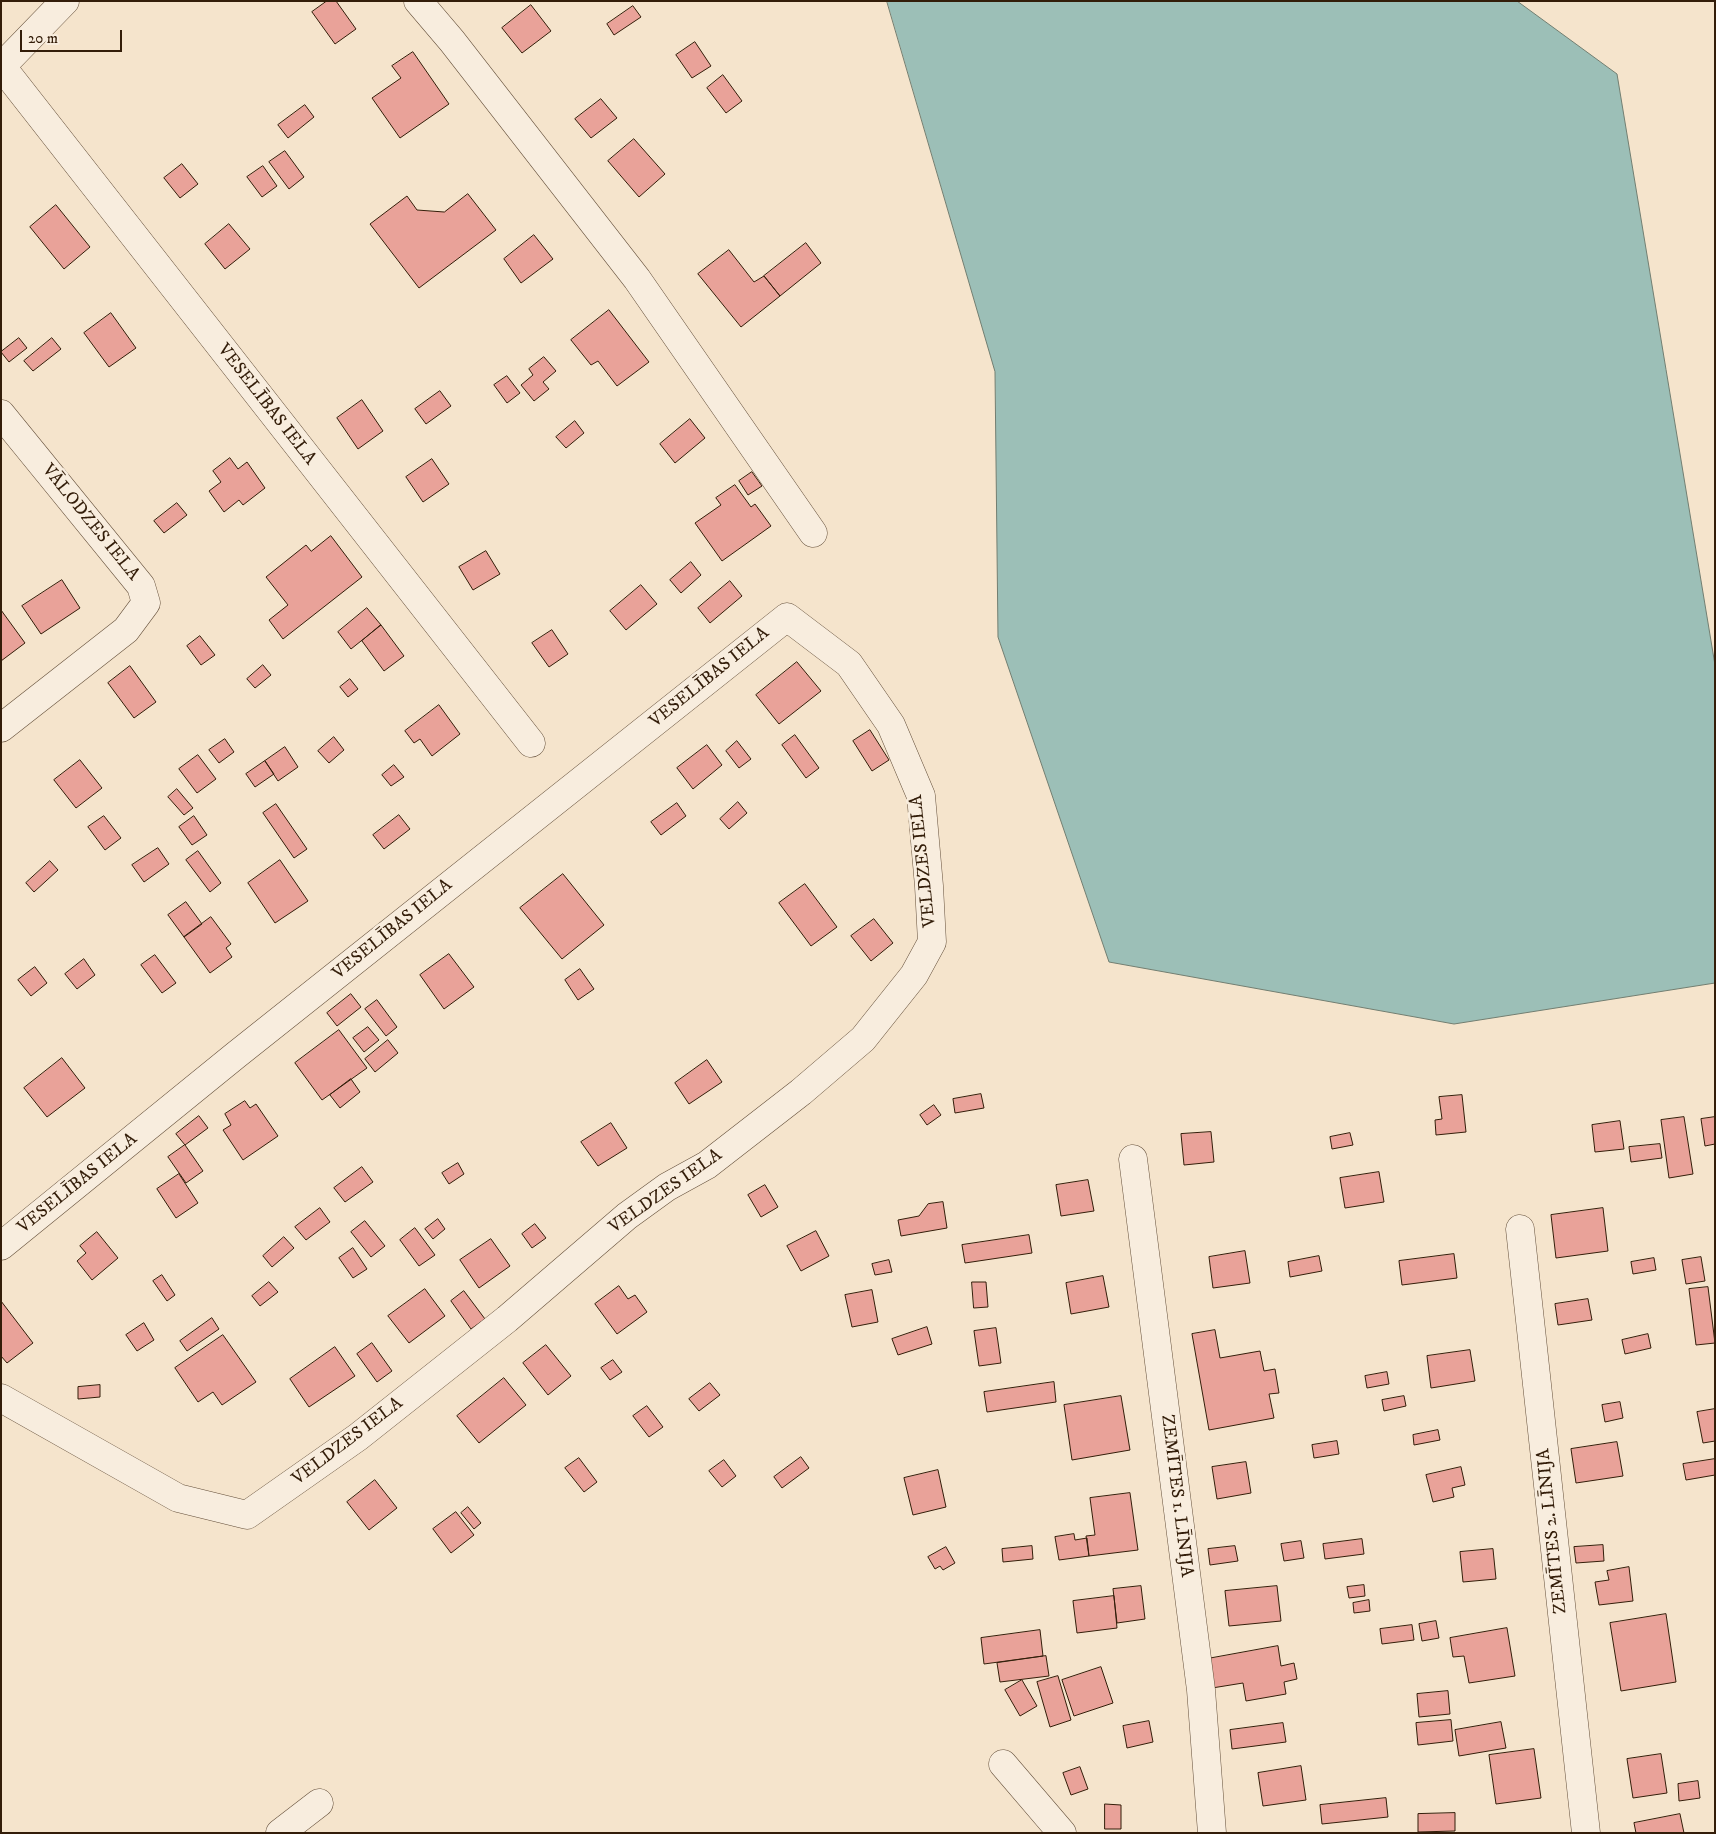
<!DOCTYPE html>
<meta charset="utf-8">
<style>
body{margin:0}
#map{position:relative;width:1716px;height:1834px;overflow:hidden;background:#f5e4cc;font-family:"IM FELL DW Pica",serif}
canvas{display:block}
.frame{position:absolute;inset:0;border:2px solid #331d09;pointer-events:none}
.scale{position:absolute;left:20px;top:30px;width:102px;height:22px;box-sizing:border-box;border:2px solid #331d09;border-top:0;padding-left:6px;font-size:15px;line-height:18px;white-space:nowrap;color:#331d09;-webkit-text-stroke:4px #f8edde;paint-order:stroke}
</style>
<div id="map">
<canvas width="1716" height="1834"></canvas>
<div class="frame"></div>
<div class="scale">20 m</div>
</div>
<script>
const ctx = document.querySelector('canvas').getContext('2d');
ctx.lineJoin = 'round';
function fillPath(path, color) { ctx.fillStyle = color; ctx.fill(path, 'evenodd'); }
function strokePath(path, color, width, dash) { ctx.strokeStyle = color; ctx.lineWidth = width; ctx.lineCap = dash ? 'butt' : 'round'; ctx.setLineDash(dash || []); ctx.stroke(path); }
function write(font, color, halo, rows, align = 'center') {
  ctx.font = font + ' "IM FELL DW Pica",serif'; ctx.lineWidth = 5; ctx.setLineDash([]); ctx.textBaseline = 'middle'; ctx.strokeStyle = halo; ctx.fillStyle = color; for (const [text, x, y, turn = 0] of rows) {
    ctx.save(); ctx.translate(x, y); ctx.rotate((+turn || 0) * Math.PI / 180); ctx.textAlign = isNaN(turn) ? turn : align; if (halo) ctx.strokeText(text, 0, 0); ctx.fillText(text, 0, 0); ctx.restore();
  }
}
const water = new Path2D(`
 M 887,1 L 1517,1 L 1617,74 L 1715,665 L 1715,983 L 1454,1024 L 1109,962 L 998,637 L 995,372 Z`);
fillPath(water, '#9cbfb7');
strokePath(water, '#727e71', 1);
const building = new Path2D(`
 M 327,1 L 336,1 L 356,29 L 335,44 L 312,12 Z
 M 531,5 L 551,31 L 522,53 L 502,28 Z
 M 633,6 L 641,17 L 614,35 L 607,24 Z
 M 695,42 L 711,66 L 692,78 L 676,55 Z
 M 413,52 L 449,104 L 400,138 L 372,98 L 401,78 L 392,66 Z
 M 723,75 L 742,101 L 726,113 L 707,88 Z
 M 601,99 L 617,118 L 591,138 L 575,119 Z
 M 305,105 L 314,117 L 288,138 L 278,125 Z
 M 634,139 L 665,174 L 639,197 L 608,161 Z
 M 285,151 L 304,177 L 289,189 L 269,162 Z
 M 182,164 L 198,184 L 180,198 L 164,178 Z
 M 263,166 L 277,186 L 262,197 L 247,177 Z
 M 468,194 L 496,230 L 419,288 L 370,224 L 407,196 L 417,210 L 444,212 Z
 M 56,205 L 90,247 L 64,269 L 30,227 Z
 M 229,224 L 250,249 L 225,269 L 205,244 Z
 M 534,235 L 553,259 L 521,283 L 504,259 Z
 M 806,243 L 821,263 L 780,296 L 764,276 Z
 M 729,250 L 754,282 L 764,276 L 780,296 L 741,327 L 698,274 Z
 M 609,310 L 649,362 L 617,386 L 598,361 L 591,365 L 571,340 Z
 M 111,313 L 136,348 L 109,367 L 84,333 Z
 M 19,338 L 27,348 L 9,362 L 1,352 Z
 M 52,338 L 61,349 L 33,371 L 24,361 Z
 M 544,357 L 556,371 L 543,382 L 549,389 L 534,401 L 521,385 L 533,375 L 529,369 Z
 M 507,376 L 520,393 L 507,403 L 494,385 Z
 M 440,391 L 451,406 L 426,424 L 415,409 Z
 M 362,400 L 383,431 L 358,449 L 337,418 Z
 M 690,419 L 705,438 L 675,463 L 660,444 Z
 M 575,421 L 584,433 L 566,448 L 556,437 Z
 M 230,458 L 238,469 L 247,462 L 265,488 L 243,505 L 239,500 L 224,512 L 209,491 L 221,482 L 213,471 Z
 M 432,459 L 449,484 L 423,502 L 406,477 Z
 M 752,472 L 762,486 L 748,495 L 739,481 Z
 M 735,485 L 751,507 L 755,504 L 771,526 L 722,561 L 695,523 L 721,505 L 716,498 Z
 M 177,503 L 187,515 L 164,533 L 154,521 Z
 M 331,536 L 362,577 L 283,639 L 269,620 L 288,605 L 266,577 L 306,545 L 311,551 Z
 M 486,551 L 500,574 L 473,590 L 459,567 Z
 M 691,562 L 701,575 L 681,593 L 670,580 Z
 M 62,580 L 80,608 L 41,634 L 22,606 Z
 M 730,581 L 742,596 L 710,623 L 698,608 Z
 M 641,585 L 657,604 L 626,630 L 610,611 Z
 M 367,608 L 381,625 L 351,649 L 338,632 Z
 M 1,610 L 25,643 L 1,661 Z
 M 381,625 L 404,656 L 384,671 L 362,641 Z
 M 552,630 L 568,654 L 549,667 L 532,643 Z
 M 200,636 L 215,655 L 201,665 L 187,646 Z
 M 797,662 L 821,691 L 779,724 L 756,695 Z
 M 263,665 L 271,675 L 255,688 L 247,679 Z
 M 130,666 L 156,702 L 134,718 L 108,683 Z
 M 350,679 L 358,689 L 348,697 L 340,687 Z
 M 439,705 L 460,734 L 432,756 L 420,739 L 414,743 L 405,731 Z
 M 870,730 L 889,760 L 872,771 L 853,741 Z
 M 795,735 L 819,768 L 806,778 L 782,745 Z
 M 334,737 L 344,750 L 329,763 L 318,751 Z
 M 225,739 L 234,752 L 219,763 L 209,750 Z
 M 737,741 L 751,759 L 739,768 L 726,751 Z
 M 707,745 L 722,765 L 693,789 L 677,768 Z
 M 285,747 L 298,767 L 278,781 L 265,761 Z
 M 198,755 L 216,779 L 197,793 L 179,769 Z
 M 80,760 L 102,788 L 76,808 L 54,780 Z
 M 265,761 L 274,774 L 255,787 L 246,774 Z
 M 394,765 L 404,777 L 391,786 L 382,775 Z
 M 177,789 L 193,808 L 184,815 L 168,797 Z
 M 738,802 L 747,813 L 729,829 L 720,819 Z
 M 677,803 L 686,816 L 661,835 L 651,822 Z
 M 276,804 L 307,849 L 294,858 L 263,813 Z
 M 399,815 L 410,829 L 384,849 L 373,835 Z
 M 104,816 L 121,838 L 105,850 L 88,827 Z
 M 194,816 L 207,835 L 192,845 L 179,827 Z
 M 158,848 L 169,864 L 144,882 L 132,865 Z
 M 198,851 L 221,883 L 210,892 L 186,860 Z
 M 280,860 L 308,901 L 275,923 L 248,883 Z
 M 50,861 L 58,870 L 34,892 L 26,883 Z
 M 563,874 L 604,925 L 562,959 L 520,908 Z
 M 805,884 L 837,927 L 811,946 L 779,903 Z
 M 186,902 L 202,924 L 184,937 L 168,915 Z
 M 211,917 L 231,944 L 226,948 L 232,957 L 210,973 L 184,937 Z
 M 874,919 L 893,943 L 871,961 L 851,936 Z
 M 449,954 L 474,987 L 444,1009 L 420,975 Z
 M 155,955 L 176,983 L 162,993 L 141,965 Z
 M 84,959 L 95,975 L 77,989 L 65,974 Z
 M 35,967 L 47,983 L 31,996 L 18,980 Z
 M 580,969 L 594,989 L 578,1000 L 565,980 Z
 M 351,994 L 361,1007 L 337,1026 L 327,1013 Z
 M 377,1000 L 397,1027 L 386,1036 L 365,1009 Z
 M 368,1027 L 379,1040 L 364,1052 L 353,1038 Z
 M 339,1030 L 367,1068 L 322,1100 L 295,1063 Z
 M 388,1040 L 398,1053 L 375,1072 L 365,1059 Z
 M 62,1058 L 85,1088 L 47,1117 L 24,1088 Z
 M 707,1060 L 722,1082 L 689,1104 L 675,1083 Z
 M 351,1079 L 360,1092 L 340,1108 L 330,1095 Z
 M 981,1094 L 984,1108 L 955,1113 L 953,1099 Z
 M 1462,1095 L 1466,1132 L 1436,1135 L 1435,1120 L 1442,1119 L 1439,1097 Z
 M 245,1101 L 250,1108 L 256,1104 L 278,1136 L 243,1160 L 223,1130 L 231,1125 L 225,1114 Z
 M 934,1105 L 941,1115 L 927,1125 L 920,1115 Z
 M 199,1116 L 208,1128 L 185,1145 L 176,1134 Z
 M 1684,1117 L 1693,1174 L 1669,1178 L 1661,1120 Z
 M 1715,1117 L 1715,1144 L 1705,1146 L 1701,1119 Z
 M 1620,1121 L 1624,1149 L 1595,1152 L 1592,1125 Z
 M 611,1123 L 627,1148 L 598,1166 L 581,1142 Z
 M 1211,1132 L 1214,1162 L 1184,1165 L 1181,1134 Z
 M 1350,1133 L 1353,1145 L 1332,1149 L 1330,1137 Z
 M 1660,1144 L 1662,1158 L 1631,1162 L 1629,1147 Z
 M 185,1145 L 203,1171 L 186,1183 L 168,1157 Z
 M 458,1163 L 464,1174 L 449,1184 L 442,1173 Z
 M 362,1167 L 373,1182 L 345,1202 L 334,1188 Z
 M 1379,1172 L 1384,1202 L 1345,1208 L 1340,1178 Z
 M 179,1174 L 198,1203 L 176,1218 L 157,1189 Z
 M 1088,1180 L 1094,1211 L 1061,1216 L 1056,1185 Z
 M 765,1185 L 778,1207 L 761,1217 L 748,1195 Z
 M 943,1202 L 947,1228 L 901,1236 L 898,1220 L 919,1216 L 928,1204 Z
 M 320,1208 L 330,1222 L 306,1240 L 295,1227 Z
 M 1603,1208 L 1608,1251 L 1556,1258 L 1551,1215 Z
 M 438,1219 L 445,1229 L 433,1239 L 425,1229 Z
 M 365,1221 L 385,1246 L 371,1257 L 351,1232 Z
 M 535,1224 L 546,1238 L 532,1248 L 522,1234 Z
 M 415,1228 L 435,1255 L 419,1266 L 400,1240 Z
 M 816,1231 L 829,1256 L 801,1271 L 787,1246 Z
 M 97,1232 L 118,1258 L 92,1280 L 77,1261 L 86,1253 L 80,1246 Z
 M 1029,1235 L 1032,1253 L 965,1263 L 962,1245 Z
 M 284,1237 L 294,1248 L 272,1267 L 263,1256 Z
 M 491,1239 L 510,1266 L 479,1288 L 460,1260 Z
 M 353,1248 L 367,1269 L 353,1278 L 339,1258 Z
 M 1245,1251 L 1250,1283 L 1213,1288 L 1209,1257 Z
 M 1454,1254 L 1457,1278 L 1402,1285 L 1399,1261 Z
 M 1319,1256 L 1322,1271 L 1290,1277 L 1288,1262 Z
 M 1701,1257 L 1705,1281 L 1686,1284 L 1682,1260 Z
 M 1654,1258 L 1656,1270 L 1633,1274 L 1631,1262 Z
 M 889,1260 L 892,1272 L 875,1275 L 872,1264 Z
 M 162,1275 L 175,1295 L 167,1301 L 153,1281 Z
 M 1103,1276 L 1109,1307 L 1071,1314 L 1066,1283 Z
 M 269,1282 L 278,1292 L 260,1306 L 252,1296 Z
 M 972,1282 L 986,1282 L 988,1307 L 974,1308 Z
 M 619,1286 L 628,1299 L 635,1295 L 647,1312 L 617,1334 L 595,1304 Z
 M 1708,1287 L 1715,1343 L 1696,1345 L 1689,1289 Z
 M 425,1289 L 445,1316 L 409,1343 L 388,1316 Z
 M 872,1290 L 878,1322 L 852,1327 L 845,1295 Z
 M 464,1291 L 485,1319 L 471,1329 L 451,1301 Z
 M 1588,1299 L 1592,1320 L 1558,1325 L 1555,1304 Z
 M 1,1301 L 33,1343 L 7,1363 L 1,1356 Z
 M 212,1318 L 219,1329 L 187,1351 L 180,1341 Z
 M 144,1323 L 154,1340 L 137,1351 L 126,1335 Z
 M 927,1327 L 932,1344 L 898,1355 L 892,1339 Z
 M 996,1328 L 1001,1363 L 979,1366 L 974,1331 Z
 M 1215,1330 L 1220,1358 L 1260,1351 L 1264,1371 L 1275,1369 L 1279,1393 L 1269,1394 L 1274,1418 L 1209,1430 L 1192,1334 Z
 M 1648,1334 L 1651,1348 L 1625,1354 L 1622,1340 Z
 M 223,1335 L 256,1382 L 222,1405 L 213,1392 L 198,1402 L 175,1368 Z
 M 372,1343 L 392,1371 L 377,1382 L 357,1354 Z
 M 546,1345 L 571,1376 L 548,1395 L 523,1363 Z
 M 335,1347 L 355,1376 L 309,1407 L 290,1379 Z
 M 1470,1350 L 1475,1381 L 1431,1388 L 1427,1356 Z
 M 613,1360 L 622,1372 L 610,1380 L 601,1368 Z
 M 1387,1372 L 1389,1384 L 1367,1388 L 1365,1376 Z
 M 504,1378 L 526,1405 L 479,1443 L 457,1416 Z
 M 1054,1382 L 1056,1402 L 987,1412 L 984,1392 Z
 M 710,1383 L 720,1395 L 699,1411 L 689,1399 Z
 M 100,1385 L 100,1397 L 78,1399 L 78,1387 Z
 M 1121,1396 L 1130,1450 L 1072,1460 L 1064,1405 Z
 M 1404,1396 L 1406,1406 L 1384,1411 L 1382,1400 Z
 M 1620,1402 L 1623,1418 L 1605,1422 L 1602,1405 Z
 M 647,1406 L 663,1427 L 649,1437 L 633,1416 Z
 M 1715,1409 L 1715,1441 L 1703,1443 L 1697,1412 Z
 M 1438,1430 L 1440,1440 L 1414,1445 L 1413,1435 Z
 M 1337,1441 L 1339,1454 L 1314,1458 L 1312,1445 Z
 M 1617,1442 L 1623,1476 L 1576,1483 L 1571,1449 Z
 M 801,1457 L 809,1468 L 782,1488 L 774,1477 Z
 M 579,1458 L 597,1482 L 584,1492 L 565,1468 Z
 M 1715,1459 L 1715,1475 L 1686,1480 L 1683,1464 Z
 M 724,1460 L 736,1476 L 722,1487 L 709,1471 Z
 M 1246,1462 L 1251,1493 L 1217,1499 L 1212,1467 Z
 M 1461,1467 L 1465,1485 L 1452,1488 L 1454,1497 L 1433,1502 L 1426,1475 Z
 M 938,1470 L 946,1507 L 913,1515 L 904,1478 Z
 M 375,1480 L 397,1508 L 369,1530 L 347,1502 Z
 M 1130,1493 L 1138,1550 L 1089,1556 L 1086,1536 L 1095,1535 L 1090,1498 Z
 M 468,1507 L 481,1523 L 474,1529 L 461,1513 Z
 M 456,1512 L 474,1535 L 451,1553 L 433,1529 Z
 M 1074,1534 L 1075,1540 L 1087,1538 L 1089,1556 L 1059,1560 L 1055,1537 Z
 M 1362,1539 L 1364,1554 L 1325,1559 L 1323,1544 Z
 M 1301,1541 L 1304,1558 L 1284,1561 L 1281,1544 Z
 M 1603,1545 L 1604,1561 L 1576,1563 L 1574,1547 Z
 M 1032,1546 L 1033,1559 L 1003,1562 L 1002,1549 Z
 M 1235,1546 L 1238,1561 L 1210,1565 L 1208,1549 Z
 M 946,1547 L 955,1563 L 943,1570 L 940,1566 L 935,1569 L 928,1557 Z
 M 1493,1549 L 1496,1579 L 1463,1582 L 1460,1552 Z
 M 1629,1567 L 1633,1601 L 1599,1605 L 1595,1582 L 1609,1580 L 1607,1571 Z
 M 1364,1585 L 1365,1596 L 1349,1598 L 1347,1587 Z
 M 1141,1586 L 1145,1619 L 1117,1623 L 1113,1589 Z
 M 1277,1586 L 1281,1621 L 1229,1626 L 1225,1591 Z
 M 1114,1596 L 1117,1628 L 1077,1633 L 1073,1601 Z
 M 1369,1600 L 1370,1611 L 1354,1613 L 1353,1603 Z
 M 1666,1614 L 1676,1682 L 1621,1691 L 1610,1623 Z
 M 1436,1621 L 1439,1638 L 1422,1641 L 1419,1624 Z
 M 1412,1625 L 1414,1640 L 1382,1644 L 1380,1629 Z
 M 1507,1628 L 1515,1676 L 1469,1683 L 1464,1656 L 1453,1657 L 1450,1638 Z
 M 1040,1630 L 1043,1656 L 984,1664 L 981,1638 Z
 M 1278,1646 L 1281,1666 L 1294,1663 L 1297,1679 L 1284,1682 L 1286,1694 L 1246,1701 L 1243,1683 L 1212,1688 L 1207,1659 Z
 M 1046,1656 L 1049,1676 L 1000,1682 L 997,1663 Z
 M 1101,1667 L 1113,1703 L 1074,1716 L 1062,1680 Z
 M 1058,1676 L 1071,1720 L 1050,1727 L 1037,1682 Z
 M 1022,1680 L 1037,1706 L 1020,1716 L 1005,1690 Z
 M 1448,1691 L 1450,1714 L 1419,1717 L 1417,1694 Z
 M 1451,1720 L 1453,1741 L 1418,1745 L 1416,1723 Z
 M 1149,1721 L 1153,1742 L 1127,1748 L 1123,1726 Z
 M 1501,1722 L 1506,1748 L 1459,1756 L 1455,1730 Z
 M 1283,1723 L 1286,1742 L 1232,1749 L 1230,1730 Z
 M 1534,1749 L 1541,1798 L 1496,1804 L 1489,1755 Z
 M 1661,1754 L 1667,1793 L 1633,1798 L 1627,1759 Z
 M 1301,1766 L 1306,1800 L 1263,1806 L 1258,1773 Z
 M 1080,1767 L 1088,1789 L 1071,1795 L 1063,1773 Z
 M 1698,1781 L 1700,1798 L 1679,1801 L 1678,1784 Z
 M 1386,1798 L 1388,1817 L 1322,1824 L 1320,1805 Z
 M 1105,1804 L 1121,1805 L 1121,1829 L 1105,1829 Z
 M 1455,1813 L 1455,1831 L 1418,1832 L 1418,1814 Z
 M 1680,1814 L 1684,1833 L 1636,1833 L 1634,1823 Z`);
fillPath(building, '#e9a299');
strokePath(building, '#331d09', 1);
const minor = new Path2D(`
 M 418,1 L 452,41 L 637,279 L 813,533
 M 1,67 L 65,1
 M 2,67 L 531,743
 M 1,414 L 141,586 L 146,603 L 126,630 L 1,728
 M 1133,1159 L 1201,1690 L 1212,1833
 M 1520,1229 L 1586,1833
 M 1,1246 L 236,1055 L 787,617 L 849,664 L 891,725 L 921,796 L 929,886 L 932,942 L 914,975 L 863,1039 L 801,1092 L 707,1165 L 667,1187 L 627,1216 L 507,1319 L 358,1437 L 247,1515 L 178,1498 L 1,1398
 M 1003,1764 L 1062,1833
 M 280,1833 L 319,1803`);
strokePath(minor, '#644f3a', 29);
strokePath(minor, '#f8edde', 28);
write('18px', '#331d09', '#f8edde', [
 ["VESELĪBAS IELA",266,405,52],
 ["VĀLODZES IELA",90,523,51],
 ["VESELĪBAS IELA",710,678,-39],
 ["VELDZES IELA",924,861,-96],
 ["VESELĪBAS IELA",393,930,-39],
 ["VESELĪBAS IELA",78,1184,-39],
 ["VELDZES IELA",666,1192,-35],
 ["VELDZES IELA",348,1442,-37],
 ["ZEMĪTES 1. LĪNIJA",1176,1496,83],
 ["ZEMĪTES 2. LĪNIJA",1553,1531,-96]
]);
</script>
